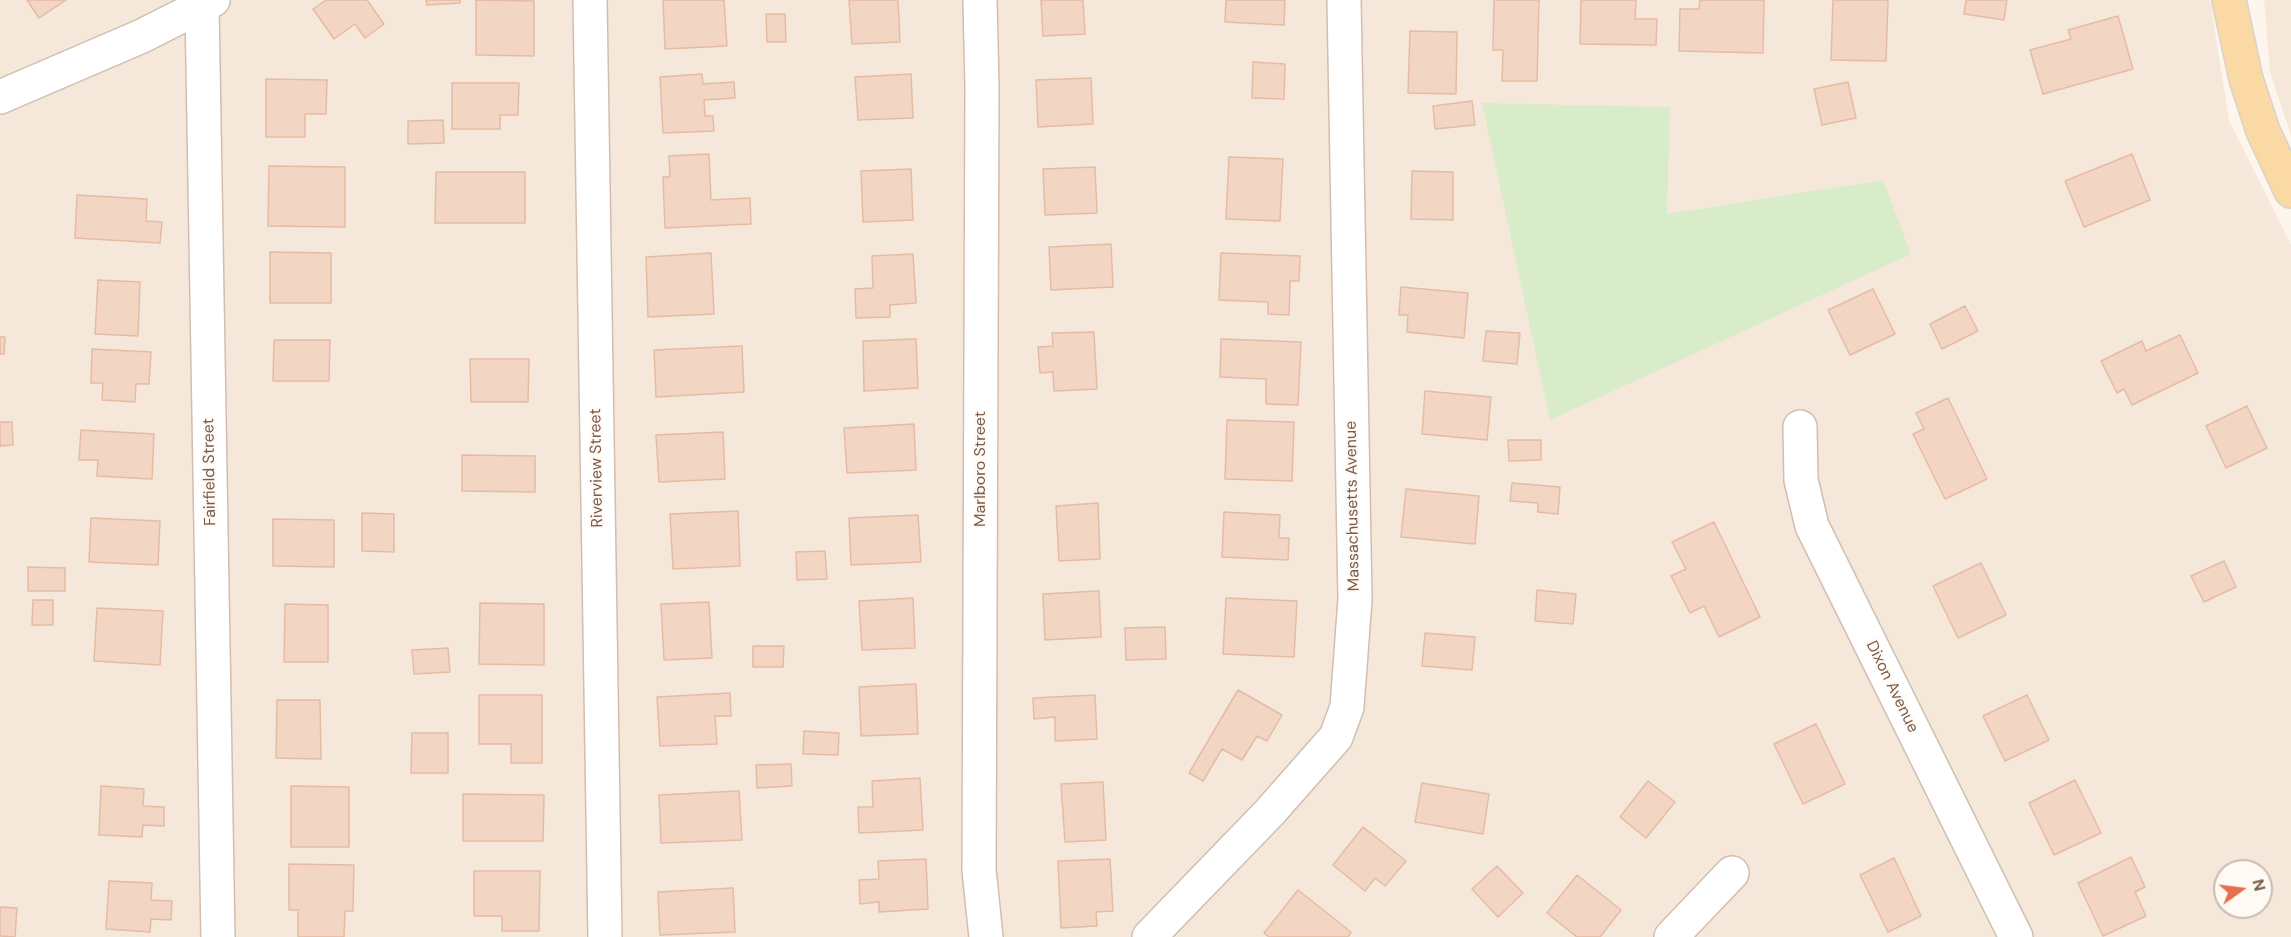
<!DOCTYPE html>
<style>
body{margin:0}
#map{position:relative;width:2291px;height:937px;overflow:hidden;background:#fdf6ec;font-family:"DM Sans",sans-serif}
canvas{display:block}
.north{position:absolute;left:2213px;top:859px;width:60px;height:60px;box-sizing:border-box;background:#fffaf3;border:2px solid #cabbb1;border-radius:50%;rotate:76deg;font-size:16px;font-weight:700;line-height:24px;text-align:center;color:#7a5c4d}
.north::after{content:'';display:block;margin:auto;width:21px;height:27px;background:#e76f51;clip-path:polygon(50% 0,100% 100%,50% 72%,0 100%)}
</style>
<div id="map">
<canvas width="2291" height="937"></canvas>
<div class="north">N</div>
</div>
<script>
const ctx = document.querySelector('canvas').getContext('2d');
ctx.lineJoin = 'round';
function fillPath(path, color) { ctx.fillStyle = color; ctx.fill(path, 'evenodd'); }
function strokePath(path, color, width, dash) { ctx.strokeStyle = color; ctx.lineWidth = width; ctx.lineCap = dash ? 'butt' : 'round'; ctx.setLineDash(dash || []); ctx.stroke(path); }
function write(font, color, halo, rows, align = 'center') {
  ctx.font = font + ' "DM Sans",sans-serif'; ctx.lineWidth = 4.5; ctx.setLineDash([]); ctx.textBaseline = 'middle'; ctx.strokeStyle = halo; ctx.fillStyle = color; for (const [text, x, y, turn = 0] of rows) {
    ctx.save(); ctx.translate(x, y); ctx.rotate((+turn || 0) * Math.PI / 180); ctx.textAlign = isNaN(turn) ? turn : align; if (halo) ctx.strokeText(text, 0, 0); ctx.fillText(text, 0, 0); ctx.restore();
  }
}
fillPath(new Path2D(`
 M 0,0 L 2210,0 L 2229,120 L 2291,245 L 2291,937 L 0,937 ZM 2225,871 L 2261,871 L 2261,907 L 2225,907 Z
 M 2264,0 L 2291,0 L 2291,136 L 2270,72 Z`), '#f5e8da');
fillPath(new Path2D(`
 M 1482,103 L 1670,107 L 1667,214 L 1883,180 L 1911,254 L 1550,420 Z`), '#d8ecc9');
const building = new Path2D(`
 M 27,0 L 66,0 L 39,18 Z
 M 326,0 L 367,0 L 384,24 L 365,38 L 355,24 L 334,39 L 313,9 Z
 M 426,0 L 460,0 L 460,3 L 427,5 Z
 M 476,0 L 534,1 L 534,56 L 476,55 Z
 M 663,0 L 724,0 L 727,46 L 665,49 Z
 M 849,0 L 898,0 L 900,42 L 852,44 Z
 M 1041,0 L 1083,0 L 1085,34 L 1043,36 Z
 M 1226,0 L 1285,0 L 1284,25 L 1225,22 Z
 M 1494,0 L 1539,0 L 1537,81 L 1502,81 L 1503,50 L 1493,50 Z
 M 1581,0 L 1636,0 L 1635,19 L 1657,19 L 1656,45 L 1580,44 Z
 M 1700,0 L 1764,0 L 1763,53 L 1679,51 L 1680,9 L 1699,9 Z
 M 1833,0 L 1888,0 L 1886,61 L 1831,60 Z
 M 1966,0 L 2007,0 L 2004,20 L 1964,14 Z
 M 766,14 L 785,14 L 786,42 L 767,42 Z
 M 2118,16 L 2133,69 L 2043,94 L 2030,50 L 2071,39 L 2068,30 Z
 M 1410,31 L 1457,32 L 1456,94 L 1408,93 Z
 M 1253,62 L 1285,64 L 1284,99 L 1252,98 Z
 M 702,74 L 703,84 L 734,82 L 735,98 L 704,100 L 705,116 L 713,116 L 714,131 L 663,133 L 660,77 Z
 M 911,74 L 913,118 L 858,120 L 855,77 Z
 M 1091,78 L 1093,124 L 1038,127 L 1036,80 Z
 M 266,79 L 327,80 L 326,114 L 305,114 L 305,137 L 266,137 Z
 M 1848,82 L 1856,118 L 1822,125 L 1814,89 Z
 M 452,83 L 519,83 L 518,115 L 500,115 L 500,129 L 452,129 Z
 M 1472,101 L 1475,125 L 1435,129 L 1433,106 Z
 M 443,120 L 444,143 L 408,144 L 408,121 Z
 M 709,154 L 711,200 L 750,198 L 751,224 L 665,228 L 663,177 L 670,177 L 669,156 Z
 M 2132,154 L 2150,200 L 2084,227 L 2065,181 Z
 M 1229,157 L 1283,159 L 1280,221 L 1226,219 Z
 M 269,166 L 345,167 L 345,227 L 268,226 Z
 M 1095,167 L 1097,213 L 1045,215 L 1043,169 Z
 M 911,169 L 913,220 L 863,222 L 861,171 Z
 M 1412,171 L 1453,172 L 1453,220 L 1411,219 Z
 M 436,172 L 525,172 L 525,223 L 435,223 Z
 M 77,195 L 147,199 L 146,221 L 162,222 L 160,243 L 75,238 Z
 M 1111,244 L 1113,287 L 1051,290 L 1049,247 Z
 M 270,252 L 331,253 L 331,303 L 270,303 Z
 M 711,253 L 714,314 L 648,317 L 646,257 Z
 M 1221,253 L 1300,256 L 1299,281 L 1290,281 L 1289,315 L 1268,314 L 1268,302 L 1219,300 Z
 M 913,254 L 916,303 L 890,305 L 890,317 L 856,318 L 855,289 L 873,288 L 872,256 Z
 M 98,280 L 140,282 L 138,336 L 95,334 Z
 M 1401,287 L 1468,293 L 1464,338 L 1407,332 L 1408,315 L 1399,315 Z
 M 1873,289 L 1895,334 L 1850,355 L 1828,310 Z
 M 1965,306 L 1978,331 L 1942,349 L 1930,324 Z
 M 1486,331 L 1520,333 L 1517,364 L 1483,361 Z
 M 1094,332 L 1097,389 L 1054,391 L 1053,372 L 1040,373 L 1038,347 L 1053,346 L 1052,333 Z
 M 2180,335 L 2198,373 L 2132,405 L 2124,389 L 2117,393 L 2101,361 L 2142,341 L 2146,351 Z
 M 0,337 L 5,337 L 4,354 L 0,354 Z
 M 916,339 L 918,388 L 864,391 L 863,341 Z
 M 1221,339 L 1301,342 L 1298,405 L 1266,404 L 1266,379 L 1220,377 Z
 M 274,340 L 330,340 L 329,381 L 273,381 Z
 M 742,346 L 744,392 L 656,397 L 654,350 Z
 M 92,349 L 151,352 L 149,384 L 136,384 L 135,402 L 102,400 L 103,383 L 91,383 Z
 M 470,359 L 529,359 L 528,402 L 471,402 Z
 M 1425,391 L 1491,397 L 1487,440 L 1422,434 Z
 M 1948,398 L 1987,479 L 1945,499 L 1913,434 L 1924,429 L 1916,413 Z
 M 2247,406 L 2267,448 L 2226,468 L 2206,426 Z
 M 1227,420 L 1294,422 L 1292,481 L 1225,479 Z
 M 0,422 L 12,422 L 13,445 L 0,446 Z
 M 914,424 L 916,470 L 847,473 L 844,428 Z
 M 81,430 L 154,434 L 152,479 L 97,476 L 98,460 L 79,460 Z
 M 723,432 L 725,479 L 659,482 L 656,435 Z
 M 1508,440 L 1541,440 L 1541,460 L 1509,461 Z
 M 462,455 L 535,456 L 535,492 L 462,491 Z
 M 1512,483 L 1560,487 L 1558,514 L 1538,512 L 1538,503 L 1510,501 Z
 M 1406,489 L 1479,496 L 1475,544 L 1401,537 Z
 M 1098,503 L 1100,559 L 1059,561 L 1056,506 Z
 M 738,511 L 740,566 L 673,569 L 670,514 Z
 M 1224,512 L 1280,515 L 1279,538 L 1289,538 L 1288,560 L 1222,557 Z
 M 362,513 L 394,514 L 394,552 L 362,551 Z
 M 918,515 L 921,562 L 851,565 L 849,518 Z
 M 91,518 L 160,521 L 158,565 L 89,562 Z
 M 273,519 L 334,520 L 334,567 L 273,566 Z
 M 1714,522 L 1760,617 L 1719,637 L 1704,606 L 1690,613 L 1671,576 L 1686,569 L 1672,542 Z
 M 825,551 L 827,579 L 797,580 L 796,552 Z
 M 2224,561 L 2236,587 L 2204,602 L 2191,576 Z
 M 1981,563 L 2006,615 L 1958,638 L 1933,586 Z
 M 28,567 L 65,568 L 65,591 L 28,591 Z
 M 1537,590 L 1576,594 L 1573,624 L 1535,621 Z
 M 1099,591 L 1101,637 L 1045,640 L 1043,594 Z
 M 913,598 L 915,648 L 862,650 L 859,601 Z
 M 1226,598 L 1297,601 L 1294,657 L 1223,654 Z
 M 33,600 L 53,600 L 53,625 L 32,625 Z
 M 709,602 L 712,658 L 664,660 L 661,604 Z
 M 480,603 L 544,604 L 544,665 L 479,664 Z
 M 285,604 L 328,605 L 328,662 L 284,662 Z
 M 97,608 L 163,611 L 160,665 L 94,661 Z
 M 1165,627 L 1166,659 L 1126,660 L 1125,628 Z
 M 1425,633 L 1475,637 L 1472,670 L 1422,666 Z
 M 753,646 L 784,646 L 783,667 L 753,667 Z
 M 448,648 L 450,672 L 414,674 L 412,650 Z
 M 916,684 L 918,734 L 861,736 L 859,687 Z
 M 1238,690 L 1282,715 L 1267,741 L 1257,736 L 1242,760 L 1222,749 L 1203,781 L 1189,773 Z
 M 730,693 L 731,716 L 715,716 L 717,744 L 660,746 L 657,697 Z
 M 479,695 L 542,695 L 542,763 L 511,763 L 511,744 L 479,744 Z
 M 1095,695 L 1097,739 L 1055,741 L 1055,717 L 1034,719 L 1033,698 Z
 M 2027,695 L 2049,740 L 2005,761 L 1983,716 Z
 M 277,700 L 320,700 L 321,759 L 276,758 Z
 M 1816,724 L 1845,784 L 1803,804 L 1774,744 Z
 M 804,731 L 839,733 L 838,755 L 803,754 Z
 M 412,733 L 448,733 L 448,773 L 411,773 Z
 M 791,764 L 792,786 L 757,788 L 756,765 Z
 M 920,778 L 923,830 L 859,833 L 858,807 L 873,807 L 872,781 Z
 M 2075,780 L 2101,833 L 2054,855 L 2029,803 Z
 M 1648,781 L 1675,802 L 1646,838 L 1620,817 Z
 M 1103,782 L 1106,840 L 1065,842 L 1061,784 Z
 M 1422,783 L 1489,794 L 1483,834 L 1415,822 Z
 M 101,786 L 144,789 L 143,806 L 164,807 L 164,826 L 143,825 L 142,837 L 99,835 Z
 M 291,786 L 349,787 L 349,847 L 291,847 Z
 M 739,791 L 742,840 L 661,843 L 659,795 Z
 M 463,794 L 544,795 L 543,841 L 463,841 Z
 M 1363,827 L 1406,861 L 1385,886 L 1375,878 L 1365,891 L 1333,865 Z
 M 2131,857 L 2145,887 L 2135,892 L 2146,916 L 2103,936 L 2078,883 Z
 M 1894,858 L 1921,916 L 1888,932 L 1860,875 Z
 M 926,859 L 928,909 L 879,912 L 879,902 L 860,904 L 859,880 L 879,879 L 878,861 Z
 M 1110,859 L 1113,911 L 1096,912 L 1097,926 L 1061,928 L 1058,861 Z
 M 289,864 L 354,865 L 353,911 L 345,911 L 344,937 L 298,937 L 298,910 L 289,910 Z
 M 1497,866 L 1523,893 L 1498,917 L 1472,889 Z
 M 474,871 L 540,871 L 539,931 L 502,931 L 502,916 L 474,916 Z
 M 1577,875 L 1621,910 L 1600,937 L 1577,937 L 1547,913 Z
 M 109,881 L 152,883 L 151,900 L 172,901 L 171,920 L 151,919 L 150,932 L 106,929 Z
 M 733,888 L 735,932 L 660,935 L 658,892 Z
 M 1298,890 L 1351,932 L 1348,937 L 1269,937 L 1264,933 Z
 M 0,907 L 17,908 L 15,937 L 0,936 Z`);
fillPath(building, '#f3d5c3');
strokePath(building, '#e6bba3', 1.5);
const minor = new Path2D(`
 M 590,0 L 605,937
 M 980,0 L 982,87 L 979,870 L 986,937
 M 202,7 L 218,937
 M 0,97 L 142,36 L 213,0
 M 1800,427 L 1801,480 L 1812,526 L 2016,937
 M 1149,937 L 1269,813 L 1336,737 L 1347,707 L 1355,599 L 1344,0
 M 1671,937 L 1732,873`);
const major = new Path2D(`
 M 2229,0 L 2246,79 L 2263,131 L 2291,191`);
strokePath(minor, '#d1beb0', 36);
strokePath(major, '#dad1cd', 36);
strokePath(minor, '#fff', 33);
strokePath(major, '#fbd9a5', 33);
write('16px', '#7a5c4d', '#fffaf3', [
 ["Riverview Street",597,468,-91],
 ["Marlboro Street",981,469,-90],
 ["Fairfield Street",210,472,-91],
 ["Massachusetts Avenue",1353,506,-91],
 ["Dixon Avenue",1892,687,64]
]);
</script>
